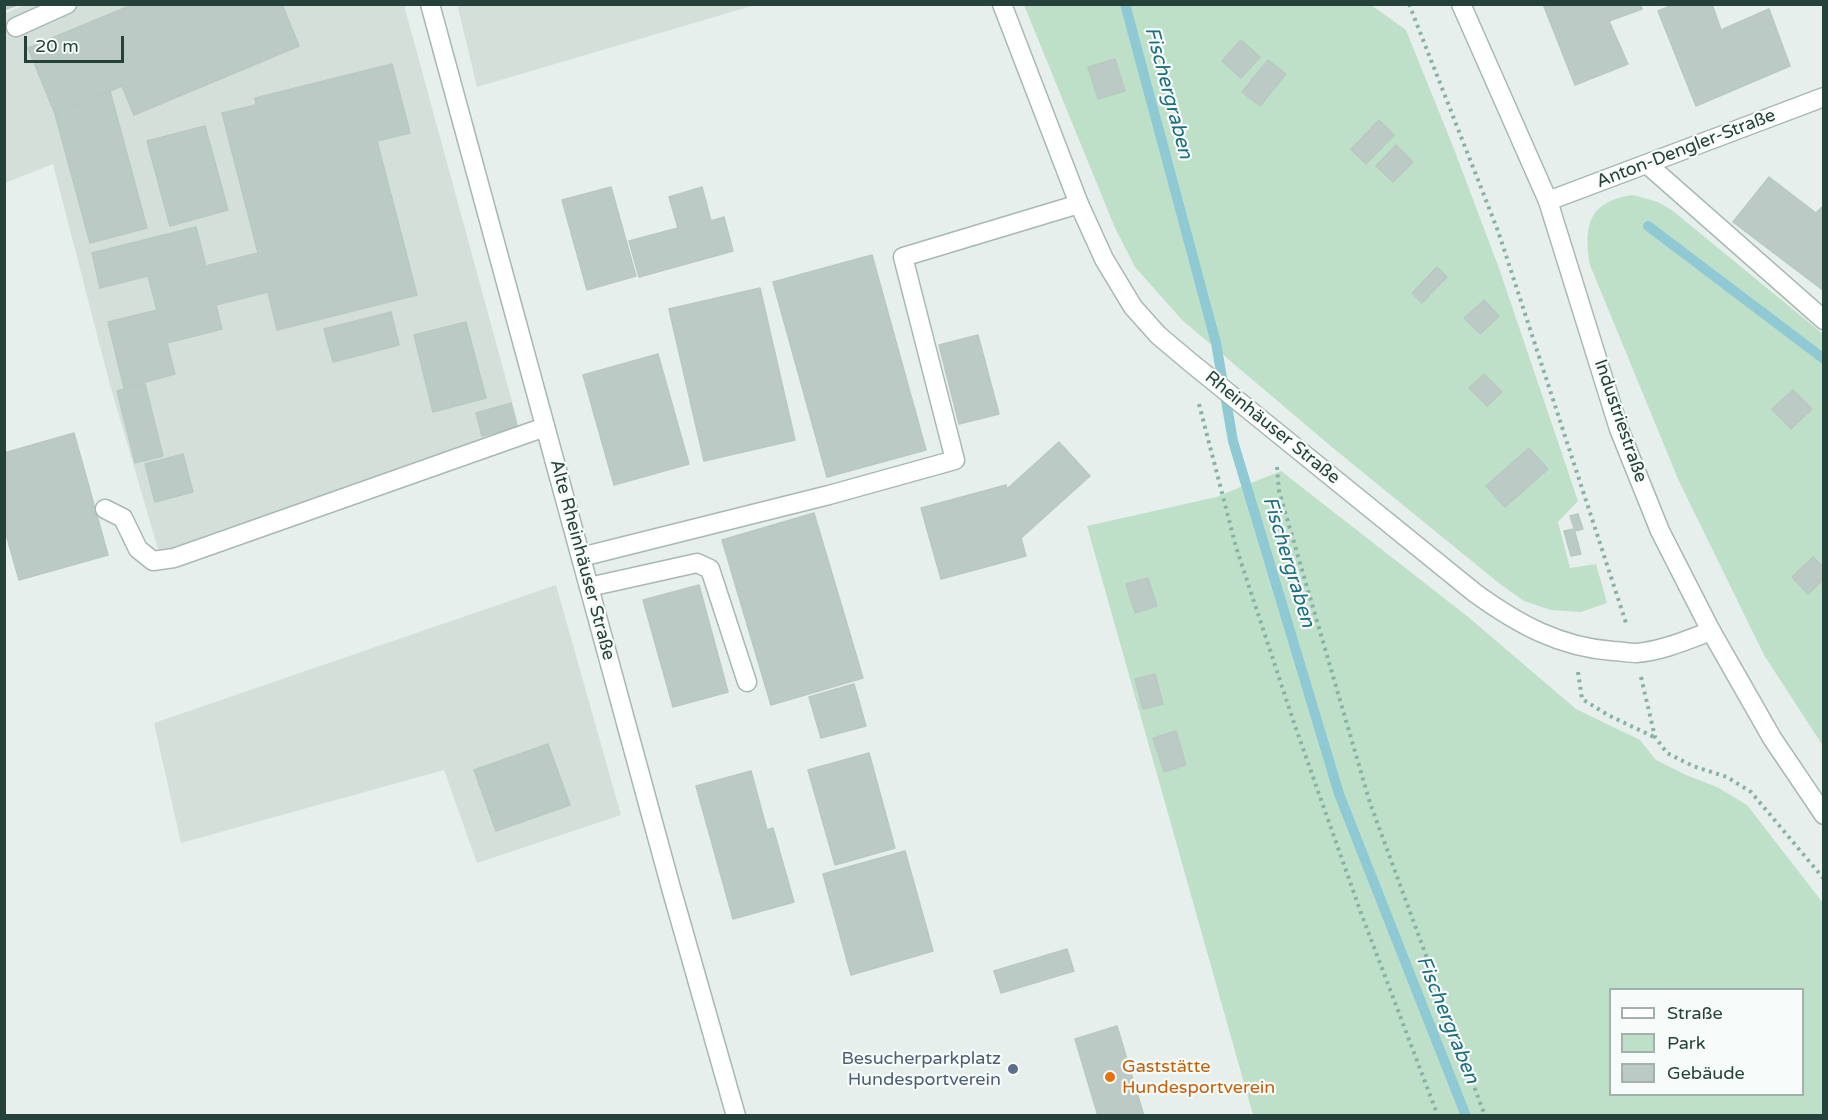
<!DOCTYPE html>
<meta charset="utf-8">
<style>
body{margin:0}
#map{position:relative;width:1828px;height:1120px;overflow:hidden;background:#e6efeb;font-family:"Varela Round",sans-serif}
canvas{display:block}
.frame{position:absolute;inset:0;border:6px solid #24423a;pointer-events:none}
.legend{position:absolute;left:1609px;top:988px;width:195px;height:108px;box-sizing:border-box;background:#f7fbf9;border:2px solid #a3b1ad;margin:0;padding:8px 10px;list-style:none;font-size:18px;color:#24423a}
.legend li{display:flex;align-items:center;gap:12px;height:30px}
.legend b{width:30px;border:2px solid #a3b1ad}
.scale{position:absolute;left:24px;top:36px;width:100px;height:27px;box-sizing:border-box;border:3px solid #24423a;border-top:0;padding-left:8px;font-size:18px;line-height:21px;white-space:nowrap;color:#24423a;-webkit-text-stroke:4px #f7fbf9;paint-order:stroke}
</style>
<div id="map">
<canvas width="1828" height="1120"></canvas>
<div class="frame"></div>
<ul class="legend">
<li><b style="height:8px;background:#fff"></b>Straße</li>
<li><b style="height:16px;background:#bfe0c8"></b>Park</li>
<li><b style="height:16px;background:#bbcac4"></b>Gebäude</li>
</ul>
<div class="scale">20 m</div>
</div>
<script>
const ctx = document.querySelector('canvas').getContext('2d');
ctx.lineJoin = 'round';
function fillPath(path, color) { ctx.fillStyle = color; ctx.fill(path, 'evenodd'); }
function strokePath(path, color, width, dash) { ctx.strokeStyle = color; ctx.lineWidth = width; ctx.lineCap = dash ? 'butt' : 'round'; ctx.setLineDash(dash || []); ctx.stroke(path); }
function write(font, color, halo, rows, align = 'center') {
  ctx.font = font + ' "Varela Round",sans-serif'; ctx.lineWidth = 4.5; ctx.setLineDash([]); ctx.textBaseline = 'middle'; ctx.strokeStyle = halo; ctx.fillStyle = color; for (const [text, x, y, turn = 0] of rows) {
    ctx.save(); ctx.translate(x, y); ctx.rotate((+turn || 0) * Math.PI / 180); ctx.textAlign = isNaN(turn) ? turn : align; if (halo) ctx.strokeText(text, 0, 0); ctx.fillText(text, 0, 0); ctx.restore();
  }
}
fillPath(new Path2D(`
 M 27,4 L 404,5 L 519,427 L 159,552 L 110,385 L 53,164 L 5,183 L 4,14 Z
 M 457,4 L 755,4 L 755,5 L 477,87 Z
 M 556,585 L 621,815 L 477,863 L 444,770 L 181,843 L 154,723 Z`), '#d4dfda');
fillPath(new Path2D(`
 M 1024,5 L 1371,5 L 1406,30 L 1454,149 L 1500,271 L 1578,501 L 1558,522 L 1570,568 L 1596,564 L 1607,603 L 1581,612 L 1551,610 L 1524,601 L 1500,584 L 1333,448 L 1182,320 L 1135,267 L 1115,228 Z
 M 1633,195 L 1658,202 L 1673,211 L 1823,334 L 1823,746 L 1764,655 L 1678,479 L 1590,265 C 1583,225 1589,201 1633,195 Z
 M 1281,471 L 1467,616 L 1576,709 L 1640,740 L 1656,760 L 1686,775 L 1717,787 L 1747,805 L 1823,903 L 1823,1115 L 1253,1115 L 1087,526 L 1216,497 ZM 1610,990 L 1802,990 L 1802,1094 L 1610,1094 Z`), '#bfe0c8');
strokePath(new Path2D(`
 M 1125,4 L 1216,343 L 1233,441 L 1339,794 L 1466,1116
 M 1648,226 L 1824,359`), '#8ec9d4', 10);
const building = new Path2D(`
 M 4,4 L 20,4 L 4,10 Z
 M 134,4 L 282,4 L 299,46 L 134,115 L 122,86 L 55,114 L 28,48 Z
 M 1543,4 L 1640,4 L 1642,9 L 1609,21 L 1628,64 L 1575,85 Z
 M 1675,4 L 1712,4 L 1721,30 L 1769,9 L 1790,66 L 1696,106 L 1658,11 Z
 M 1241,40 L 1260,57 L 1241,78 L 1222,61 Z
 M 1115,59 L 1125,91 L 1098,99 L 1088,67 Z
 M 1268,60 L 1286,74 L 1260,106 L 1242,92 Z
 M 392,64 L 410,133 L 377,141 L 417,295 L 277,330 L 268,292 L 216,305 L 222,329 L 167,343 L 175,374 L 124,388 L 108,322 L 157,310 L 148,276 L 100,288 L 92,253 L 196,227 L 206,266 L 258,253 L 222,113 L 256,105 L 255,98 Z
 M 110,91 L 147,228 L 90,243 L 55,114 Z
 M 1379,120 L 1394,135 L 1366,164 L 1351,149 Z
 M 205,126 L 228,210 L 170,226 L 147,141 Z
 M 1396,145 L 1413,162 L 1393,182 L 1376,166 Z
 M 1769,177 L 1816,213 L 1824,205 L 1824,291 L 1733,222 Z
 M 611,187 L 636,276 L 587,290 L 562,200 Z
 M 702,187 L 711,221 L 724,217 L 733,251 L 639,277 L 629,241 L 678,228 L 669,197 Z
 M 872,255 L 926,450 L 827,477 L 773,282 Z
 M 1437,267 L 1447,277 L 1422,303 L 1412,293 Z
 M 760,288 L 795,440 L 704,461 L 669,309 Z
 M 1484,300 L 1499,316 L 1480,334 L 1464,318 Z
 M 391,312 L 399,345 L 333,362 L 324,329 Z
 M 466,322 L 486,398 L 433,412 L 414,335 Z
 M 978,335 L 999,414 L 959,424 L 939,345 Z
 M 658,354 L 689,464 L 614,485 L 583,375 Z
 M 1484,374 L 1502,392 L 1487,406 L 1469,388 Z
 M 145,384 L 163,456 L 135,463 L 117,391 Z
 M 1793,390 L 1812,409 L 1791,429 L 1772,409 Z
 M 511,403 L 517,427 L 482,436 L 476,413 Z
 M 74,433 L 108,555 L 19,580 L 4,527 L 4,453 Z
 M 1059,442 L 1090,476 L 1021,538 L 1026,556 L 941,579 L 921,508 L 1006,485 L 1007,489 Z
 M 1529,448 L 1548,469 L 1505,507 L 1486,486 Z
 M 183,454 L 193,492 L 155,502 L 145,464 Z
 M 814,513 L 863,678 L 771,705 L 722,540 Z
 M 1578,514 L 1583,529 L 1575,531 L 1570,516 Z
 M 1574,529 L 1581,554 L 1571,556 L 1564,531 Z
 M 1813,557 L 1824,568 L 1824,579 L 1808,594 L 1792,577 Z
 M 1148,578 L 1157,606 L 1135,613 L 1126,584 Z
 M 699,585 L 728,692 L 673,707 L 643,600 Z
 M 1155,674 L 1163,704 L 1143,709 L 1135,679 Z
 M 854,684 L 866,726 L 821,738 L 809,697 Z
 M 1176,731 L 1186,765 L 1164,772 L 1153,738 Z
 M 548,744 L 570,805 L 496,831 L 474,770 Z
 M 869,753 L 895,848 L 835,865 L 808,770 Z
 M 751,771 L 767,830 L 773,828 L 794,902 L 733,919 L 696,786 Z
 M 905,851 L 933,951 L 851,975 L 823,874 Z
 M 1067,949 L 1074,971 L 1001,993 L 994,971 Z
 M 1117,1026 L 1144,1116 L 1098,1116 L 1075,1039 Z`);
fillPath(building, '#bbcac4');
strokePath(building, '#b8c9c2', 1.5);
const service = new Path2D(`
 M 16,27 L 67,4
 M 1647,164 L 1824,320
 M 105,509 L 123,518 L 138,549 L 153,561 L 174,558 L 545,427
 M 581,557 L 829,495 L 955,460 L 903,257 L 1079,204
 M 589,587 L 697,563 L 710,569 L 747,682`);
const minor = new Path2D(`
 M 430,4 L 671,888 L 736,1116
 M 1002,4 L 1079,204 L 1104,259 L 1133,307 L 1158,335 L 1190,362 L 1475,593 C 1518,624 1559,647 1613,651 C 1620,651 1628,653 1636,653 C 1662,651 1687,640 1711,631
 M 1548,201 L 1824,97`);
const tertiary = new Path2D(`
 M 1461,4 L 1548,201 L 1619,429 L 1660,531 L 1711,631 L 1772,738 L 1824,815`);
strokePath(service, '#a8b8b2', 21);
strokePath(minor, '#a8b8b2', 21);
strokePath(tertiary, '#a8b8b2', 21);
strokePath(new Path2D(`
 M 1409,4 L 1498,231 L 1627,626
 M 1199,404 L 1236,547 L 1294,723 L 1361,913 L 1438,1116
 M 1277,467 L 1279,491 L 1370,803 L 1485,1116
 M 1578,672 L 1582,699 L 1608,715 L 1654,737
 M 1641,677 L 1655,737 L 1667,753 L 1693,766 L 1727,777 L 1751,792 L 1824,879`), '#86b3a5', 4, [3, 4.5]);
strokePath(service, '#fff', 18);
strokePath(minor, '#fff', 18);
strokePath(tertiary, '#fff', 18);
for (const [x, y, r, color] of [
 [1013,1069,6,"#5c6f8a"],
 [1110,1077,6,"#e8710a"]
]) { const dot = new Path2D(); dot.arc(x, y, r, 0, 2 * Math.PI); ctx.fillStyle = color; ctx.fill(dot); strokePath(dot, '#f7fbf9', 2); }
write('18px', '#24423a', '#f7fbf9', [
 ["Anton-Dengler-Straße",1686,149,-21],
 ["Industriestraße",1620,421,71],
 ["Rheinhäuser Straße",1272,428,39],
 ["Alte Rheinhäuser Straße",582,560,75]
]);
write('18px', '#4e5e75', '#f7fbf9', [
 ["Besucherparkplatz",1001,1059],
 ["Hundesportverein",1001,1080]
], 'right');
write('18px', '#c56008', '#f7fbf9', [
 ["Gaststätte",1122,1067],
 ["Hundesportverein",1122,1088]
], 'left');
write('italic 20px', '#1c6f80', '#f7fbf9', [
 ["Fischergraben",1168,93,75],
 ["Fischergraben",1288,562,73],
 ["Fischergraben",1447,1020,68]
]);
</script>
